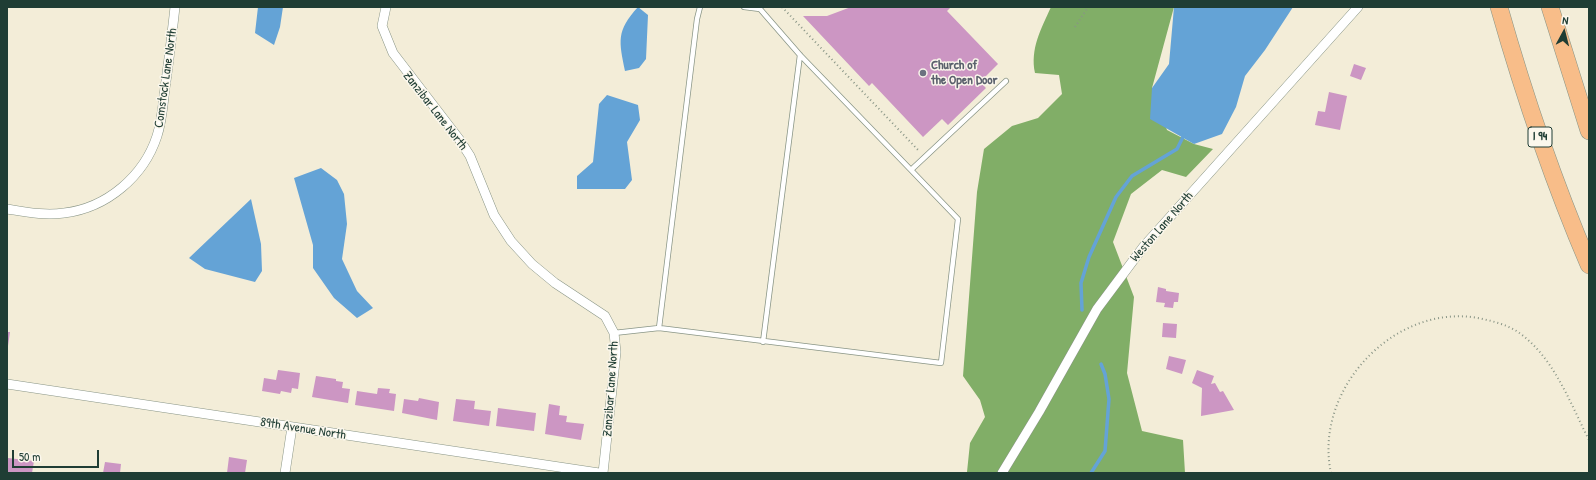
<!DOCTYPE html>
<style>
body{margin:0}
#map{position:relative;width:1596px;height:480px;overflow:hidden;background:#f3edd8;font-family:"Patrick Hand",sans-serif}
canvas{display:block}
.frame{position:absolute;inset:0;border:8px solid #1f3d34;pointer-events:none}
.north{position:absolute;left:1544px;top:12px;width:40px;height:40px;-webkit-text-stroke:3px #fbf7ec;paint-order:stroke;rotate:7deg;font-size:11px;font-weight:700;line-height:16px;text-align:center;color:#1f3d34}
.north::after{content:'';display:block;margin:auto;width:14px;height:18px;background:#1f3d34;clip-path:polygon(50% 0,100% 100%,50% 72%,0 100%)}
.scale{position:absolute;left:12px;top:450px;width:87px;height:18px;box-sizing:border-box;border:2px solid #1f3d34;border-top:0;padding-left:5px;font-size:12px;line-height:14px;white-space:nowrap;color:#1f3d34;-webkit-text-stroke:3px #fbf7ec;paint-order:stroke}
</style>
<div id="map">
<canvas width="1596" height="480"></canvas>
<div class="frame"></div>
<div class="north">N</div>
<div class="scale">50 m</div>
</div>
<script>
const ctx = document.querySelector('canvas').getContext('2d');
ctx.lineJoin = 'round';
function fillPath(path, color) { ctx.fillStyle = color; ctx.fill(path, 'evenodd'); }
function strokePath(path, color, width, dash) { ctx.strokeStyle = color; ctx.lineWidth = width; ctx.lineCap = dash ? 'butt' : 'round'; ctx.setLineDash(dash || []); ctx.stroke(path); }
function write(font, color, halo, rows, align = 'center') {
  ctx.font = font + ' "Patrick Hand",sans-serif'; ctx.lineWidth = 3; ctx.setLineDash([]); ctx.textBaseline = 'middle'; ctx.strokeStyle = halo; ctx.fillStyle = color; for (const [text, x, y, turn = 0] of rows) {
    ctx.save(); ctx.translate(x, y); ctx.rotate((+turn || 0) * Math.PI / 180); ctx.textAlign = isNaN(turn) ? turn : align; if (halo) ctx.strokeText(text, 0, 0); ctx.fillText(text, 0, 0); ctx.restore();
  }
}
fillPath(new Path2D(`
 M 1051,7 L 1174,7 L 1152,88 L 1167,130 L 1194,144 L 1213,149 L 1186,177 L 1162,170 L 1131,194 L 1113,242 L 1134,297 L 1127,373 L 1142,431 L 1183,440 L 1185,473 L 966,473 L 967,472 L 970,443 L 985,417 L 980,400 L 963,376 L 977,192 L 984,149 L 1012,126 L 1038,118 L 1062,94 L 1059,75 L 1035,73 C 1030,49 1041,29 1051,7 Z`), '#81ae67');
fillPath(new Path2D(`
 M 258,7 L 283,7 L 280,27 L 274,45 L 255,33 Z
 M 638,7 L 648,15 L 646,59 L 639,68 L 625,71 C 619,41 616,31 638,7 Z
 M 1174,7 L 1293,7 L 1265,50 L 1245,76 L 1236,107 L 1222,134 L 1194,144 L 1150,119 L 1152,88 L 1169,64 Z
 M 607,95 L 638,105 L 640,120 L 627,142 L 632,180 L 625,189 L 577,189 L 577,176 L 593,162 L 599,104 Z
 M 321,168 L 337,180 L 344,194 L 347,224 L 342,259 L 357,291 L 373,308 L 357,318 L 334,298 L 313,268 L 313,245 L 294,178 Z
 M 251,199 L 261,244 L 262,271 L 255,282 L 205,269 L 189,258 Z`), '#64a3d6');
strokePath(new Path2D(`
 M 1082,310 L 1081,283 L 1089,257 L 1116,197 L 1132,176 L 1177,149 L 1184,135
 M 1091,473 L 1105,451 L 1109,399 L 1105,374 L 1101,364`), '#64a3d6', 3.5);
fillPath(new Path2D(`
 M 851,7 L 949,7 L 950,8 L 947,11 L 998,64 L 980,82 L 986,88 L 948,125 L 942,119 L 923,137 L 872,83 L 869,86 L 803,16 L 827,16 Z
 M 1354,64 L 1366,68 L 1361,80 L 1350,76 Z
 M 1329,92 L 1347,96 L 1340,130 L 1315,125 L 1318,111 L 1325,112 Z
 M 1158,287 L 1166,289 L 1166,291 L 1179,293 L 1178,302 L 1174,302 L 1173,308 L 1164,307 L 1165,303 L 1156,302 Z
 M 1163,323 L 1177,324 L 1176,338 L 1162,337 Z
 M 7,332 L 10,332 L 8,346 L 7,346 Z
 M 1169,356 L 1186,360 L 1182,374 L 1166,369 Z
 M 278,370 L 300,373 L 298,389 L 292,388 L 291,393 L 281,391 L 280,394 L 262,391 L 264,378 L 276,380 Z
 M 1197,370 L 1214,376 L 1211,384 L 1215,383 L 1220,392 L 1223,391 L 1234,410 L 1201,416 L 1202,388 L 1192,383 Z
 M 316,376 L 336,379 L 336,381 L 343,382 L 342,388 L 350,389 L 348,403 L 312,397 Z
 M 378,388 L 390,389 L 389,393 L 396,394 L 394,411 L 355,405 L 357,391 L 377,394 Z
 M 419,398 L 439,402 L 437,420 L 402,413 L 404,399 L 418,401 Z
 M 456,399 L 475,401 L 474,409 L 491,411 L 489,426 L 453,421 Z
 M 549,404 L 560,406 L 559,415 L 567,416 L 566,422 L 584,424 L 581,440 L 545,434 Z
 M 498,408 L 536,413 L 534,431 L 496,426 Z
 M 229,457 L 247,460 L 245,473 L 227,473 Z
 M 8,458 L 34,461 L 32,473 L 7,473 Z
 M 105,462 L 121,464 L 120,473 L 103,473 Z`), '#cc96c3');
const service = new Path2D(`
 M 744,7 L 760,9 L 800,55 L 911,170
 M 659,328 L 941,363 L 958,219 L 911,170 L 1006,81
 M 614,333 L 659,328 L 697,19 L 700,7
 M 763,342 L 800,55`);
const minor = new Path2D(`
 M 386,7 L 382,26 L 393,53 L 459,139 L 470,156 L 494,215 L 511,241 L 532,264 L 555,283 L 605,316 L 614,333 L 616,352 L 603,473
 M 7,209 C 26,212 45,216 64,213 C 107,208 144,176 157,136 C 162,121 163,104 165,88 C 169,61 172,34 175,7
 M 7,384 L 599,473
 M 285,473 L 292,427
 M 1002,473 L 1039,412 L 1097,309 L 1144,246 L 1358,7`);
const motorway = new Path2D(`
 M 1499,7 C 1524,95 1553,181 1589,265
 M 1550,7 L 1589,131`);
strokePath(service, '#899586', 6);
strokePath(minor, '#899586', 10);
strokePath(motorway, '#899586', 18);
strokePath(new Path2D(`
 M 782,7 L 919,151
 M 1075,27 L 1088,7
 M 1331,473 C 1313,390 1394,303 1478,318 C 1492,321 1506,324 1518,332 C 1554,357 1570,403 1589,440`), '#899586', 2, [1, 3]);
strokePath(service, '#fff', 4.5);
strokePath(minor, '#fff', 9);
strokePath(motorway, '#f8bd89', 17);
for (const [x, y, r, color] of [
 [923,73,4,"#6b7280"]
]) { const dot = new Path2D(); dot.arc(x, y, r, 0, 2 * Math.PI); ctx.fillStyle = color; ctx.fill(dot); strokePath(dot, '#fbf7ec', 1.5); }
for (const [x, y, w] of [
 [1540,137,24]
]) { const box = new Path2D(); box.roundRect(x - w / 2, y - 10, w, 20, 3); ctx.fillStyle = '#fbf7ec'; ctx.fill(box); strokePath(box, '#1f3d34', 1); }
write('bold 12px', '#1f3d34', null, [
 ["I 94",1540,137]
]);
write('bold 13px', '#5b616d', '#fbf7ec', [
 ["Church of",931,66],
 ["the Open Door",931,81]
], 'left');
write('13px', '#1f3d34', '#fbf7ec', [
 ["Comstock Lane North",166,78,-82],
 ["Zanzibar Lane North",435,111,52],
 ["Weston Lane North",1162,227,-49],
 ["Zanzibar Lane North",611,389,-86],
 ["89th Avenue North",303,429,9]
]);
</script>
